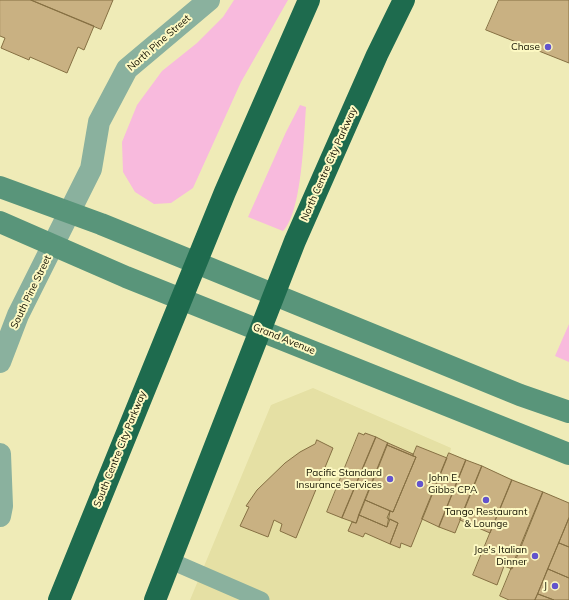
<!DOCTYPE html>
<style>
body{margin:0}
canvas{display:block;background:#efebb7}
</style>
<canvas width="569" height="600"></canvas>
<script>
const ctx = document.querySelector('canvas').getContext('2d');
ctx.lineJoin = 'round';
function fillPath(path, color) { ctx.fillStyle = color; ctx.fill(path, 'evenodd'); }
function strokePath(path, color, width, dash) { ctx.strokeStyle = color; ctx.lineWidth = width; ctx.lineCap = dash ? 'butt' : 'round'; ctx.setLineDash(dash || []); ctx.stroke(path); }
function write(font, color, halo, rows, align = 'center') {
  ctx.font = font + ' Mulish,sans-serif'; ctx.lineWidth = 4; ctx.setLineDash([]); ctx.textBaseline = 'middle'; ctx.strokeStyle = halo; ctx.fillStyle = color; for (const [text, x, y, turn = 0] of rows) {
    ctx.save(); ctx.translate(x, y); ctx.rotate((+turn || 0) * Math.PI / 180); ctx.textAlign = isNaN(turn) ? turn : align; if (halo) ctx.strokeText(text, 0, 0); ctx.fillText(text, 0, 0); ctx.restore();
  }
}
fillPath(new Path2D(`
 M 313,388 L 451,448 L 450,453 L 569,503 L 569,600 L 190,600 L 271,405 Z`), '#e5e0a4');
fillPath(new Path2D(`
 M 234,0 L 288,0 L 241,82 L 193,188 L 171,203 L 154,204 L 135,192 L 123,172 L 122,142 L 137,105 L 162,71 L 197,43 L 223,17 Z
 M 300,105 L 306,107 C 304,135 302,213 283,231 L 248,217 L 286,132 Z
 M 569,324 L 569,362 L 555,356 Z`), '#f8badd');
const building = new Path2D(`
 M 0,0 L 31,0 L 94,26 L 84,50 L 78,47 L 67,73 L 30,57 L 29,60 L 1,48 L 5,38 L 0,36 Z
 M 31,0 L 113,0 L 101,29 Z
 M 499,0 L 569,0 L 569,63 L 486,30 Z
 M 359,433 L 364,435 L 365,433 L 376,437 L 342,518 L 327,512 Z
 M 376,437 L 388,443 L 356,523 L 342,518 Z
 M 317,440 L 333,448 L 296,538 L 280,531 L 282,524 L 274,520 L 268,537 L 240,526 L 249,507 L 246,506 L 257,490 L 285,463 L 300,452 L 315,444 Z
 M 388,443 L 413,454 L 413,456 L 387,445 Z
 M 387,445 L 416,457 L 393,512 L 365,500 Z
 M 417,446 L 447,458 L 411,547 L 401,543 L 400,548 L 390,544 L 398,523 L 387,518 L 390,511 L 393,512 L 416,457 L 413,456 Z
 M 449,453 L 466,460 L 439,527 L 422,519 Z
 M 466,460 L 482,466 L 455,533 L 439,527 Z
 M 482,466 L 512,480 L 490,533 L 460,520 Z
 M 512,480 L 543,492 L 512,569 L 504,566 L 497,585 L 473,575 Z
 M 543,492 L 569,503 L 569,518 L 535,600 L 509,600 L 500,596 Z
 M 365,500 L 390,511 L 387,527 L 359,515 Z
 M 359,515 L 387,527 L 390,519 L 398,523 L 390,544 L 365,533 L 363,537 L 348,531 L 352,522 L 356,523 Z
 M 569,518 L 569,547 L 559,543 Z
 M 559,543 L 569,547 L 569,578 L 548,569 Z
 M 548,569 L 569,578 L 569,600 L 554,600 L 538,594 Z
 M 538,594 L 554,600 L 535,600 Z`);
fillPath(building, '#c9b182');
strokePath(building, '#867043', 1);
strokePath(new Path2D(`
 M 171,561 L 261,600`), '#8ab19e', 17);
strokePath(new Path2D(`
 M 0,362 L 18,315 L 91,169 L 99,122 L 127,69 L 209,0
 M 0,454 L 2,506 L 0,516`), '#8ab19e', 22);
strokePath(new Path2D(`
 M 0,187 L 101,224 L 520,395 L 569,412
 M 0,222 L 126,277 L 569,454`), '#59957a', 22);
strokePath(new Path2D(`
 M 59,600 L 225,192 L 309,0
 M 155,600 L 295,241 L 377,55 L 404,0`), '#1e6b4e', 22);
for (const [x, y, r, color] of [
 [548,47,4,"#6354cd"],
 [390,479,4,"#6354cd"],
 [420,484,4,"#6354cd"],
 [486,500,4,"#6354cd"],
 [535,556,4,"#6354cd"],
 [555,586,4,"#6354cd"]
]) { const dot = new Path2D(); dot.arc(x, y, r, 0, 2 * Math.PI); ctx.fillStyle = color; ctx.fill(dot); strokePath(dot, '#fdf9c3', 1.5); }
write('10px', '#131101', '#fdf9c3', [
 ["North Pine Street",159,43,-41],
 ["North Centre City Parkway",329,164,-66],
 ["South Pine Street",31,292,-64],
 ["Grand Avenue",284,339,22],
 ["South Centre City Parkway",120,449,-68]
]);
write('10px', '#131101', '#fdf9c3', [
 ["Chase",540,47],
 ["Pacific Standard",382,473],
 ["Insurance Services",382,485],
 ["John E.",428,478,"left"],
 ["Gibbs CPA",428,490,"left"],
 ["Tango Restaurant",486,512,"center"],
 ["& Lounge",486,524,"center"],
 ["Joe's Italian",527,550],
 ["Dinner",527,562],
 ["J",547,586]
], 'right');
</script>
